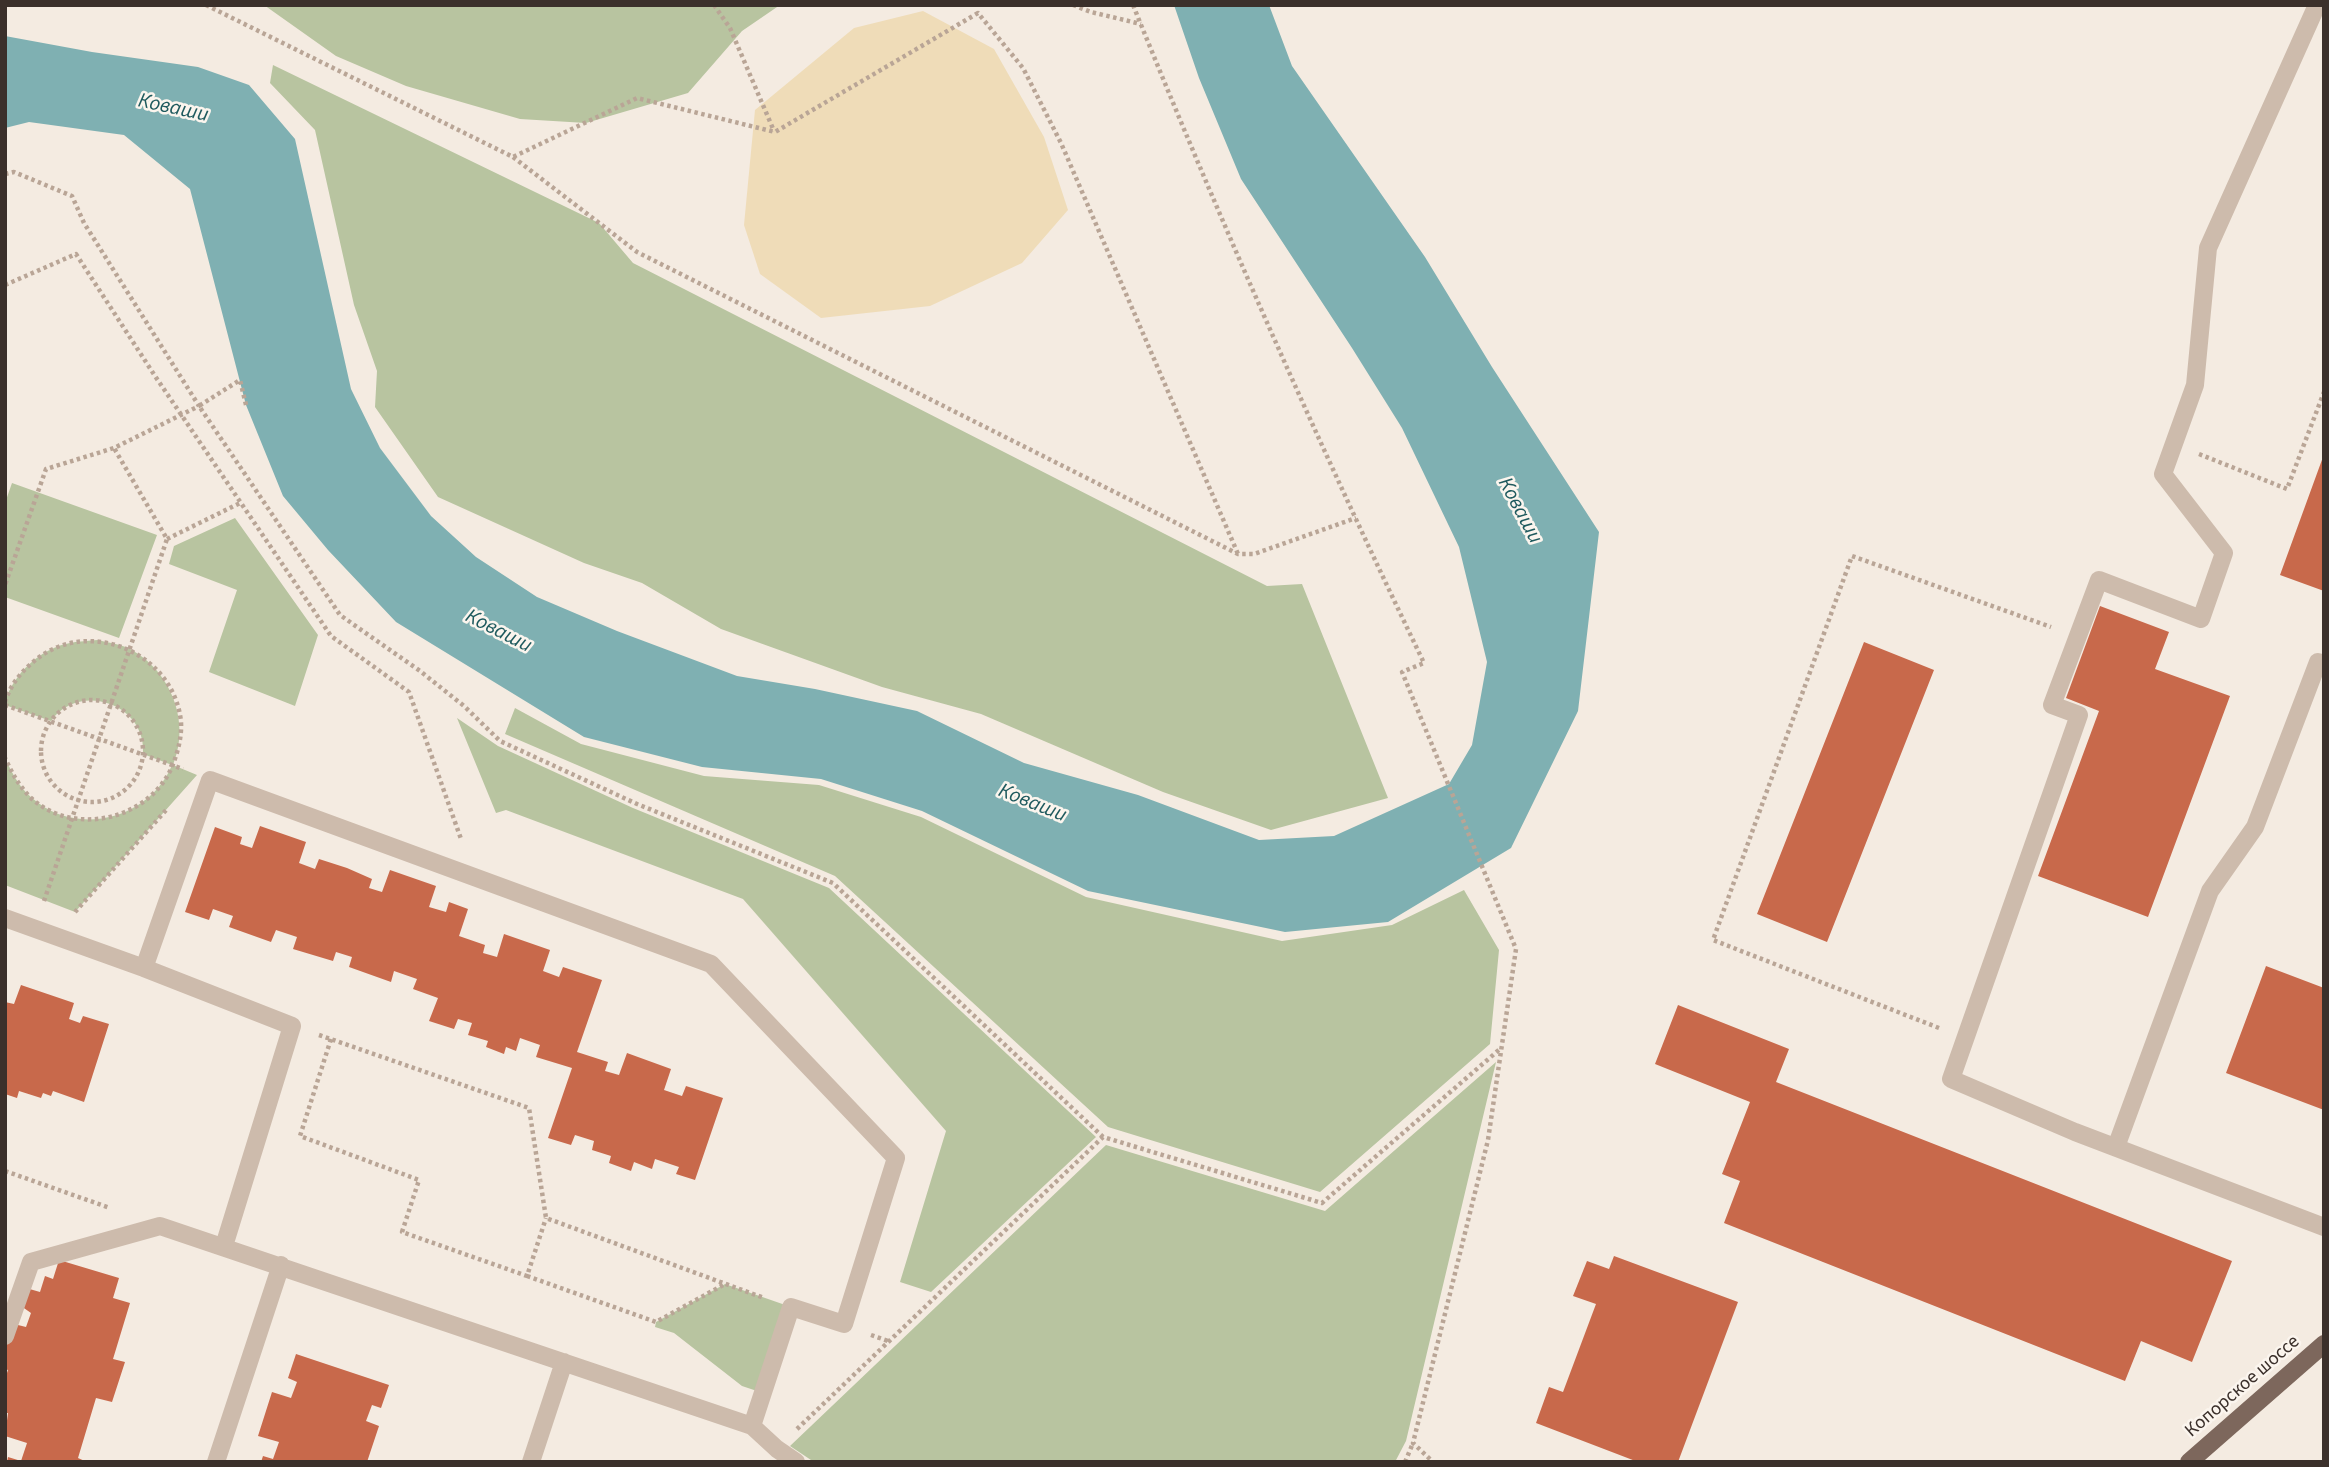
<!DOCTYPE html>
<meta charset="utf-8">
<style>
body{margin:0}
#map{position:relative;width:2329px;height:1467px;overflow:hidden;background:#f4ebe1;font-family:"Source Sans 3",sans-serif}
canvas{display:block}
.frame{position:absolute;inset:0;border:7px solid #3b302b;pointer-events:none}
</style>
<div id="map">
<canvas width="2329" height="1467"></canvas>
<div class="frame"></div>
</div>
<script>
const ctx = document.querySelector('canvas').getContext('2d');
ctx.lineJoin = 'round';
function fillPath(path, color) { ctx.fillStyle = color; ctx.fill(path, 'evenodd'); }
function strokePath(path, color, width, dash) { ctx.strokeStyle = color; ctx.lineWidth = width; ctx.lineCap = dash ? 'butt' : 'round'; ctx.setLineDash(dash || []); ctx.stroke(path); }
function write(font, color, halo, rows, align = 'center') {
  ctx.font = font + ' "Source Sans 3",sans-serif'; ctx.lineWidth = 5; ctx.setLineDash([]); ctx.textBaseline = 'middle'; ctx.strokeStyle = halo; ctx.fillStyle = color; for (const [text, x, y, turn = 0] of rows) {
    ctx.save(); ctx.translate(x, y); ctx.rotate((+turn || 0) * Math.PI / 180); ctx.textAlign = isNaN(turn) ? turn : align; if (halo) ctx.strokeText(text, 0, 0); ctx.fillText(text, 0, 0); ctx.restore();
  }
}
fillPath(new Path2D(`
 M 264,5 L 780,5 L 742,31 L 688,93 L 586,123 L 520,119 L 406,86 L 336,56 Z
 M 273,65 L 599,223 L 633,263 L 1267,586 L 1302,584 L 1388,798 L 1271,830 L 1163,792 L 981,714 L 882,687 L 721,629 L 642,583 L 584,563 L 438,497 L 375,407 L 377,371 L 354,305 L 315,130 L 270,83 Z
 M 12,483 L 157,535 L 119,638 L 5,597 L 5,503 Z
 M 235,518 L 318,635 L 295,706 L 209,672 L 237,590 L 169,564 L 174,546 Z
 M 98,640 C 108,643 121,644 130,649 C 171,671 191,722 173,765 L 197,775 L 75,912 L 5,885 L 5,758 C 12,773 19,787 32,798 C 77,838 150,819 172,765 L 143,754 C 147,704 79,681 51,721 L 5,705 L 5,702 C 13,674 41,648 70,643 C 79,641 89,641 98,640 Z
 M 515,708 L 581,744 L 704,776 L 819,785 L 921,817 L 1086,897 L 1282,941 L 1392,925 L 1464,890 L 1499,950 L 1490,1044 L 1320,1192 L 1108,1127 L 835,876 L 505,734 Z
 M 457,718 L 498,746 L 633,808 L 829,888 L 1096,1137 L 931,1292 L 900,1282 L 946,1131 L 743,899 L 506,810 L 496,813 Z
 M 1496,1062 L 1406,1441 L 1395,1462 L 814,1462 L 790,1446 L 1106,1145 L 1325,1211 Z
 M 725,1284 L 791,1307 L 763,1393 L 742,1386 L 674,1333 L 655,1327 L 656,1322 Z`), '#b8c4a0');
fillPath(new Path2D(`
 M 923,11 L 994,49 L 1044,137 L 1068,210 L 1022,263 L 930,306 L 821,318 L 760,274 L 744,225 L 755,110 L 854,28 Z`), '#efdcb8');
fillPath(new Path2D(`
 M 1174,5 L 1269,5 L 1292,66 L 1425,257 L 1492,367 L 1599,532 L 1578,711 L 1511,848 L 1388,922 L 1285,932 L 1088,891 L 922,811 L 821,779 L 702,767 L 584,737 L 396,622 L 328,550 L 283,496 L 246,405 L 190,189 L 124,135 L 29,122 L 5,128 L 5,36 L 92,52 L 198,67 L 249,85 L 295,139 L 351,389 L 380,448 L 431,516 L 476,557 L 537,597 L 617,631 L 737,676 L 815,689 L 917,711 L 1024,763 L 1138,795 L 1259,840 L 1334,836 L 1449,784 L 1472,745 L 1487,662 L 1459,547 L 1402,428 L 1352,348 L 1241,179 L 1199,78 Z`), '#7fb0b2');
fillPath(new Path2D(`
 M 2323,457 L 2324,457 L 2324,591 L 2280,575 Z
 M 2100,606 L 2169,632 L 2155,669 L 2230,696 L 2148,917 L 2038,876 L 2099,711 L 2066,698 Z
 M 1864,642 L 1934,670 L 1827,942 L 1757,914 Z
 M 260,826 L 306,842 L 299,863 L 315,869 L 319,859 L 347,868 L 372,879 L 369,888 L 382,892 L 390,870 L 436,886 L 429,907 L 446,912 L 449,902 L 468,909 L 459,936 L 485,945 L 483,953 L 497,957 L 504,934 L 550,950 L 543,971 L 559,977 L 563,967 L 602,980 L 577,1052 L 608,1062 L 605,1071 L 619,1075 L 627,1053 L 671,1069 L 664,1090 L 682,1096 L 686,1086 L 723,1098 L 695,1180 L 676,1174 L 679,1167 L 655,1159 L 652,1169 L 634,1162 L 631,1171 L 609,1163 L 611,1156 L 592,1150 L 594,1141 L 575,1135 L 571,1145 L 548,1138 L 572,1068 L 536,1057 L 540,1045 L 520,1038 L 516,1051 L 506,1047 L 504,1054 L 486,1047 L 488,1041 L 468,1035 L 472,1023 L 458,1019 L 454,1029 L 429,1021 L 438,998 L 413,989 L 417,979 L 394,971 L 391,982 L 349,967 L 352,957 L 336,952 L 333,961 L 293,949 L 297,937 L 276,930 L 271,942 L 229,927 L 233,916 L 213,909 L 209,920 L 185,912 L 215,827 L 242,837 L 240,844 L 252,848 Z
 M 2266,966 L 2324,988 L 2324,1110 L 2226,1073 Z
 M 21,985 L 74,1003 L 69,1019 L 80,1023 L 83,1016 L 109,1024 L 84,1102 L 53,1091 L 51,1096 L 43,1093 L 41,1098 L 19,1091 L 17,1098 L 5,1094 L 5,1002 L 14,1004 Z
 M 1678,1005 L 1789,1049 L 1776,1082 L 2232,1261 L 2192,1362 L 2141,1341 L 2125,1381 L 1724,1223 L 1740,1181 L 1722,1174 L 1750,1102 L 1655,1064 Z
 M 1614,1256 L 1738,1302 L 1678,1462 L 1638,1462 L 1536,1423 L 1549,1387 L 1563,1392 L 1596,1304 L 1573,1296 L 1587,1261 L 1609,1269 Z
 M 59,1260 L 119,1278 L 113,1298 L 130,1303 L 113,1359 L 125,1362 L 112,1402 L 96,1398 L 78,1458 L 87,1462 L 7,1462 L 8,1457 L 21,1461 L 27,1443 L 5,1436 L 8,1413 L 5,1413 L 5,1379 L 8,1370 L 5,1369 L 5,1339 L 10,1323 L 26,1327 L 31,1313 L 21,1306 L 26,1288 L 40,1292 L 45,1276 L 53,1279 Z
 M 296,1354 L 389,1385 L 381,1408 L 372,1405 L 366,1421 L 379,1426 L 367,1462 L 261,1462 L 263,1456 L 273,1459 L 279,1442 L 258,1436 L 272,1392 L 291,1398 L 297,1382 L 288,1378 Z`), '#c8694b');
strokePath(new Path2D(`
 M 206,5 L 513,157 L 637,98 L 775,132 L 978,13 L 1023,68 L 1061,143 L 1238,554
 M 714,5 L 730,28 L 774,131
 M 1073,5 L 1091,12 L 1141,24
 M 1133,5 C 1223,228 1320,447 1424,663 L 1402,672 L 1516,949 L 1488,1140 L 1413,1443 L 1433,1462
 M 513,157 L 637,252 L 1238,554 L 1254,554 L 1356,518
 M 5,174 L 14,172 L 72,196 L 84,223 L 199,406 L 114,448 L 46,469 L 5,585
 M 5,285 L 76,254 L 155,376 L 331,636 L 409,692 L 461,839
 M 246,405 L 240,380 L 199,406 L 340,615 L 420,671 L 464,706 L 500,741 L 637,804 L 833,883 L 1103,1137
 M 2199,454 L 2287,489 L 2324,392
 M 167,539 L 240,503
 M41 751a51 51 0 1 1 102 0a51 51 0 1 1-102 0Z
 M 5,702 C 10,686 20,673 32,663 C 85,615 174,651 181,722 C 182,738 177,755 171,769 C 147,820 74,837 31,798 C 19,786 12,773 5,758
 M 5,705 L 183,769
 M 44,901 L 167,539 L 114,448
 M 75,912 L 167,809
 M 1939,1028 L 1713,940 L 1852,556 L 2051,627
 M 319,1035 L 529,1108 L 546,1218 L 764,1298
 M 331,1039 L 300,1136 L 419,1180 L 402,1232 L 527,1276 L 546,1218
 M 5,1171 L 110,1208
 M 527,1276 L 656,1322 L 725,1284
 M 871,1335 L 888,1341
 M 797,1429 L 1103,1137 L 1322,1203 L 1500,1049
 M 1405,1462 L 1413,1443`), '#b9a596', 4.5, [3.5, 3.5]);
strokePath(new Path2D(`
 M 2317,5 L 2208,248 L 2195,385 L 2163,474 L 2224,553 L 2201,619 L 2099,580 L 2052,705 L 2079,715 L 1951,1079 L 2075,1132 L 2324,1227
 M 5,918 L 144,968
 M 2116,1147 L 2210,891 L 2255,827 L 2318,662 L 2324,664
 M 224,1246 L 292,1026 L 144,968 L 210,780 L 711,964 L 896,1158 L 844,1324 L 791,1307 L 752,1426
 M 5,1336 L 31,1262 L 160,1226 L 752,1426 L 777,1449 L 796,1462
 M 216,1462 L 281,1265
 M 531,1462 L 564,1362`), '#cdbbac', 18);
strokePath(new Path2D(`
 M 2189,1462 L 2324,1344`), '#7d675c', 18);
write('19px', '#3b302b', '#fbf5ee', [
 ["Копорское шоссе",2243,1387,-41]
]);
write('italic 21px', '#1f5a5e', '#fbf5ee', [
 ["Коваши",173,109,12],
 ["Коваши",1519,511,62],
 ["Коваши",498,632,27],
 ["Коваши",1032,804,22]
]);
</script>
